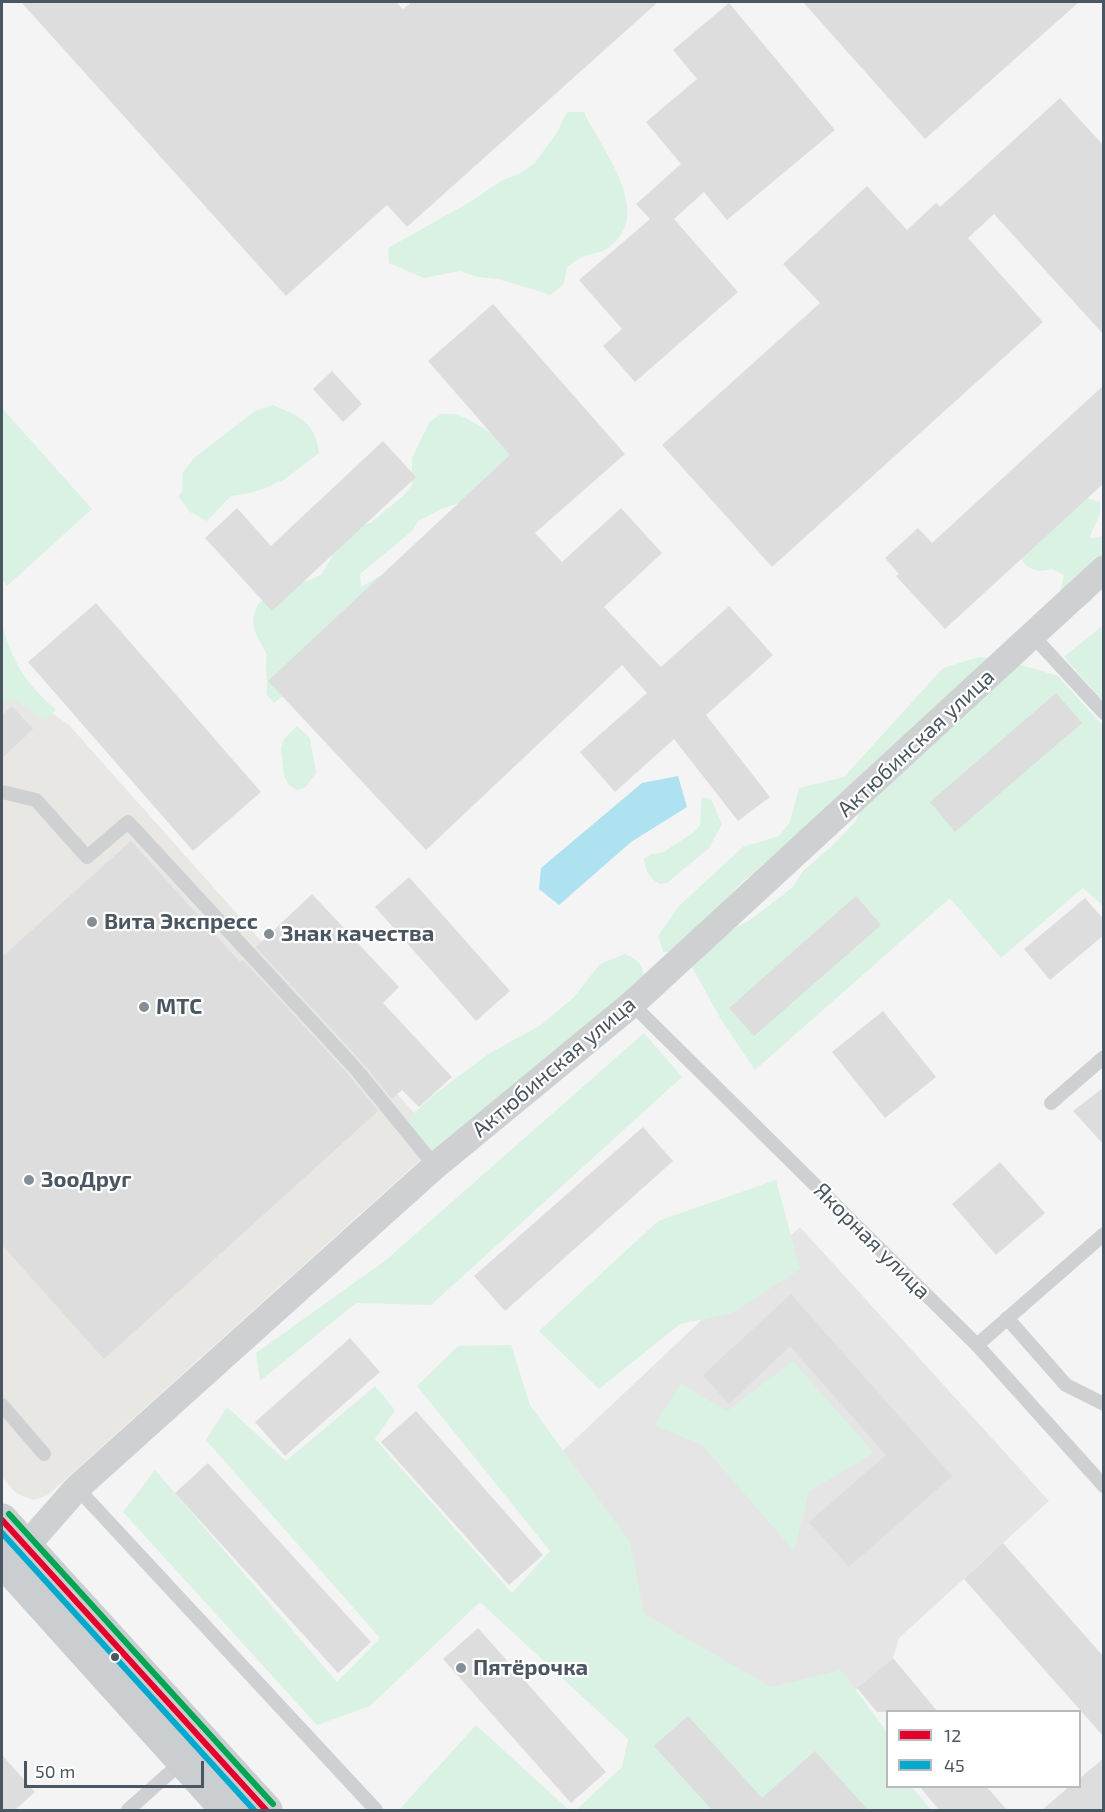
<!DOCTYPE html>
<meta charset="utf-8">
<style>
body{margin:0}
#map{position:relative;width:1105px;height:1812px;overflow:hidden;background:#f4f4f4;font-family:"Exo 2",sans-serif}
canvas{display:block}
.frame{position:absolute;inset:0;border:3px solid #4a5661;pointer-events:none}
.legend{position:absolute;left:886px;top:1710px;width:195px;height:78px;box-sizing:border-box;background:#fff;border:2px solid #b7bbc0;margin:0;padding:8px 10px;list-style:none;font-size:18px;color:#4a5661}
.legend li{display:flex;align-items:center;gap:12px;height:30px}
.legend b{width:30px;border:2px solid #b7bbc0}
.scale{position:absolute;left:24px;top:1761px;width:180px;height:27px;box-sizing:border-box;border:3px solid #4a5661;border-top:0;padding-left:8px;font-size:18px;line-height:21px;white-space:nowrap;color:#4a5661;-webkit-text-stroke:4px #fff;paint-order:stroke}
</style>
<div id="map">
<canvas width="1105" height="1812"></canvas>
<div class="frame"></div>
<ul class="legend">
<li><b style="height:8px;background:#e4002b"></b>12</li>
<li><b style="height:8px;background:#00a9ce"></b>45</li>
</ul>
<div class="scale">50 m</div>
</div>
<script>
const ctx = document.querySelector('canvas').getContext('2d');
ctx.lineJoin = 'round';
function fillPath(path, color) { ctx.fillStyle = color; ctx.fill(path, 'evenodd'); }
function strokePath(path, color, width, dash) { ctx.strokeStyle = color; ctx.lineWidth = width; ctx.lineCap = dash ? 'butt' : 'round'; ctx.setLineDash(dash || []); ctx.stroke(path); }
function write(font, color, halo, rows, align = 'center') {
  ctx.font = font + ' "Exo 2",sans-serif'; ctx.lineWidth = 4.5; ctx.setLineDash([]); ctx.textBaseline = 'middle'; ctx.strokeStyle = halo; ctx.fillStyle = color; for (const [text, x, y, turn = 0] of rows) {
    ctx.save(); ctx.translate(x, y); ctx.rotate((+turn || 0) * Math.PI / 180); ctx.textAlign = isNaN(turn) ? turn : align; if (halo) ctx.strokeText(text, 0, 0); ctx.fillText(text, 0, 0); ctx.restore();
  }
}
fillPath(new Path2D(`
 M 2,656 L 42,706 L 69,725 L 440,1142 L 48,1495 L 33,1500 L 16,1493 L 2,1477 Z`), '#e8e7e3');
fillPath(new Path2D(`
 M 800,1227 L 1049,1501 L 899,1638 L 893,1658 L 757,1772 L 511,1500 Z`), '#e6e5e6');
fillPath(new Path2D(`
 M 567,112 L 584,112 C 599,145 651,208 615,242 C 602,255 597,251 582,257 C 577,259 572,264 567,267 L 564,284 L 550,295 L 532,289 L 498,279 L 478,277 L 460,271 L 424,278 L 389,263 L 388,248 L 470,202 L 501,181 L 519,174 L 535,163 L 557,132 Z
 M 273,405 C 300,417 315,421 319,453 L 285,479 L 268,487 L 250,493 L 231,496 L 207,521 L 190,512 L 178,496 L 182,491 L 183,472 L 194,458 L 255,411 Z
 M 2,408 L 92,509 L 7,586 L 2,579 Z
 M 441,414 L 454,414 L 466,418 L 522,451 L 466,501 L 441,509 L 418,521 L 412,531 L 360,574 L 361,587 L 383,574 L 295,686 L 274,703 L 266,694 C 269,680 264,669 267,655 L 254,630 L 253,617 L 258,604 L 268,596 L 292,585 L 310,580 L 322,574 L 335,551 L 358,527 L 370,523 L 403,496 L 412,485 L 412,458 L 430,421 Z
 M 1087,498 L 1100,502 L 1100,514 L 1089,538 L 1101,537 L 1103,535 L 1103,579 L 1091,601 L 1080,609 L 1058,601 L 1064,575 L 1052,569 C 1036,573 1028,570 1019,556 Z
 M 2,625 C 14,665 25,682 56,710 L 46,720 L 35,714 L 16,700 L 2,703 Z
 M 1103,625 L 1104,625 L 1103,701 L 1064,657 Z
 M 979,657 L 1011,662 L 1058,676 L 1103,726 L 1103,906 L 1083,888 L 1001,958 L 950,898 L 755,1070 L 720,1018 L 690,963 L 733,929 L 750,920 L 793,887 L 803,871 L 831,847 L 856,821 L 862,806 L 829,808 L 738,886 L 681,952 L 663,952 L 658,936 L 679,906 L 743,847 L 779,836 L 790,822 L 799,788 L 844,777 L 943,668 Z
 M 297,726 L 310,738 L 316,773 L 305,788 L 296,790 L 288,784 L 284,776 L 281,748 L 284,739 Z
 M 702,797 L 711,799 L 722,824 L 709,848 L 667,883 L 659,884 C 649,877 645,870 644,858 L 652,854 L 662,853 L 693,833 L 700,825 Z
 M 625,954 C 639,960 644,966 644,981 L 472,1136 L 424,1155 L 412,1150 L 403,1139 L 404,1129 L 410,1117 L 436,1093 L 490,1053 L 541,1025 L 574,997 L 600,964 Z
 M 644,1033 L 682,1077 L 431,1305 L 356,1303 L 260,1381 L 256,1353 L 386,1260 Z
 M 776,1180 L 800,1269 L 733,1313 L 680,1324 L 599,1389 L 539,1331 L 658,1221 Z
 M 511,1345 L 530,1405 L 630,1542 L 644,1614 L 771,1687 L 841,1670 L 887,1732 L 888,1786 L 912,1787 L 931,1810 L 576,1810 L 622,1767 L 628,1739 L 480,1602 L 370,1706 L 317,1725 L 123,1512 L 155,1470 L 337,1682 L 380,1638 L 206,1440 L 227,1407 L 286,1461 L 375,1386 L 395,1410 L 375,1439 L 512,1593 L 550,1551 L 417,1386 L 458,1346 Z
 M 793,1361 L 874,1453 L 809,1491 L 794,1551 L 702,1445 L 654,1425 L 681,1384 L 727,1411 Z
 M 476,1725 L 569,1810 L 399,1810 Z`), '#d9f2e3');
fillPath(new Path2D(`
 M 678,776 L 687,807 L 631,842 L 559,905 L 539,889 L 541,868 L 642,783 Z`), '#aee2f0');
fillPath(new Path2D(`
 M 21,2 L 396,2 L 403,9 L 412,2 L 658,2 L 407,227 L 387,205 L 286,296 Z
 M 803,2 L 1079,2 L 925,139 Z
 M 729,3 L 835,130 L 727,220 L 704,192 L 674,219 L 738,292 L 635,382 L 603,346 L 622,329 L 579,280 L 650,219 L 636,204 L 681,164 L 646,122 L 697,79 L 673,50 Z
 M 1060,98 L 1104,146 L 1104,335 L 994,214 L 968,238 L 1043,322 L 772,567 L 662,445 L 820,303 L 783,264 L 867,186 L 907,230 L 936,203 L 940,207 Z
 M 493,304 L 625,454 L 535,533 L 562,562 L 621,508 L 662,553 L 604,607 L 661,667 L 729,606 L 773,655 L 706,715 L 770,797 L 738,821 L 674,739 L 615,792 L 580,752 L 647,693 L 622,665 L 426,850 L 268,681 L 510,455 L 428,361 Z
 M 332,371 L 362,404 L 343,422 L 313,389 Z
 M 1104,385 L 1104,483 L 945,629 L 896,576 L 899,574 L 885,558 L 918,528 L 932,543 Z
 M 383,441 L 416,477 L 272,611 L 205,538 L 237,508 L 271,546 Z
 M 96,603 L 261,792 L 193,851 L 28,662 Z
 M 1056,693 L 1082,723 L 955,832 L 930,802 Z
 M 12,706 L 33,729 L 2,758 L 2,715 Z
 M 131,841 L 240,962 L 243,960 L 348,1074 L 378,1111 L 104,1359 L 2,1245 L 2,957 Z
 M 409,877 L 510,991 L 476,1021 L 375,907 Z
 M 312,894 L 399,987 L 383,1003 L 452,1077 L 419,1107 L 402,1090 L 392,1099 L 362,1062 L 256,947 Z
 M 856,896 L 881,925 L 754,1036 L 729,1008 Z
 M 1085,898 L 1104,920 L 1104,935 L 1050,980 L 1024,949 Z
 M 883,1011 L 936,1077 L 885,1118 L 832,1052 Z
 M 1104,1087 L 1104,1145 L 1073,1111 Z
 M 643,1127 L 673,1161 L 505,1311 L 474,1276 Z
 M 1000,1162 L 1045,1213 L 996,1255 L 952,1204 Z
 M 791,1294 L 952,1476 L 849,1567 L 809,1522 L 886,1455 L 790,1346 L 729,1404 L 703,1375 Z
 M 350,1338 L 380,1372 L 285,1456 L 255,1422 Z
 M 416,1411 L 543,1555 L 509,1585 L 381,1442 Z
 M 208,1463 L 371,1642 L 338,1673 L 175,1493 Z
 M 1003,1543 L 1104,1657 L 1104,1737 L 964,1579 Z
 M 478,1628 L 606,1772 L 571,1803 L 443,1659 Z
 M 893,1658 L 938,1712 L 877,1712 L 857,1688 Z
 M 688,1716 L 762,1798 L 815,1751 L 868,1810 L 712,1810 L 654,1746 Z
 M 2,1755 L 35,1792 L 15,1810 L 2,1810 Z
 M 1104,1758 L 1104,1810 L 1042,1810 L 1070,1786 L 1080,1786 L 1080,1778 Z
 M 919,1786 L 986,1786 L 1007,1810 L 939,1810 Z`), '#ddddde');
strokePath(new Path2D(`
 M 1032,635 L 1104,713
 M 2,792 L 36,800 L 87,857 L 128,822 L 355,1068 L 435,1166
 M 632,1004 L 977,1345 L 1104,1486
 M 1051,1103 L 1104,1057
 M 1007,1318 L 1066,1385 L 1104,1404
 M 977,1345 L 1104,1234
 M 2,1405 L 44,1454
 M 77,1488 L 376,1810
 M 128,1810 L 183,1761`), '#ced0d2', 14);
strokePath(new Path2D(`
 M 13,1561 L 77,1488 L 435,1166 L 632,1004 L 1104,569`), '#ced0d2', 27);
strokePath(new Path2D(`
 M 2,1520 L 266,1810
 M 2,1560 L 227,1810`), '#caced1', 33);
strokePath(new Path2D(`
 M 2,1520 L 266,1810`), '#e4002b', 6);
strokePath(new Path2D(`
 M 2,1533 L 254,1810`), '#00a9ce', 6);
strokePath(new Path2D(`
 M 9,1514 L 273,1804`), '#00a651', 6);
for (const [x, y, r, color] of [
 [92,922,6,"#868d94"],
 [269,934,6,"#868d94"],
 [144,1007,6,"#868d94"],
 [29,1180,6,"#868d94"],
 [115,1657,5,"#4a5661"],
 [461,1668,6,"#868d94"]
]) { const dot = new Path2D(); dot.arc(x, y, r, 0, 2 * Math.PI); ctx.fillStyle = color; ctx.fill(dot); strokePath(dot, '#fff', 2); }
write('22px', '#4a5661', '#fff', [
 ["Актюбинская улица",916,743,-43],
 ["Актюбинская улица",554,1067,-40],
 ["Якорная улица",872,1241,45]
]);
write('bold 22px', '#4a5661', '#fff', [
 ["Вита Экспресс",104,922],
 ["Знак качества",281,934],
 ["МТС",156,1007],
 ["ЗооДруг",41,1180],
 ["Пятёрочка",473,1668]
], 'left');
</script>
